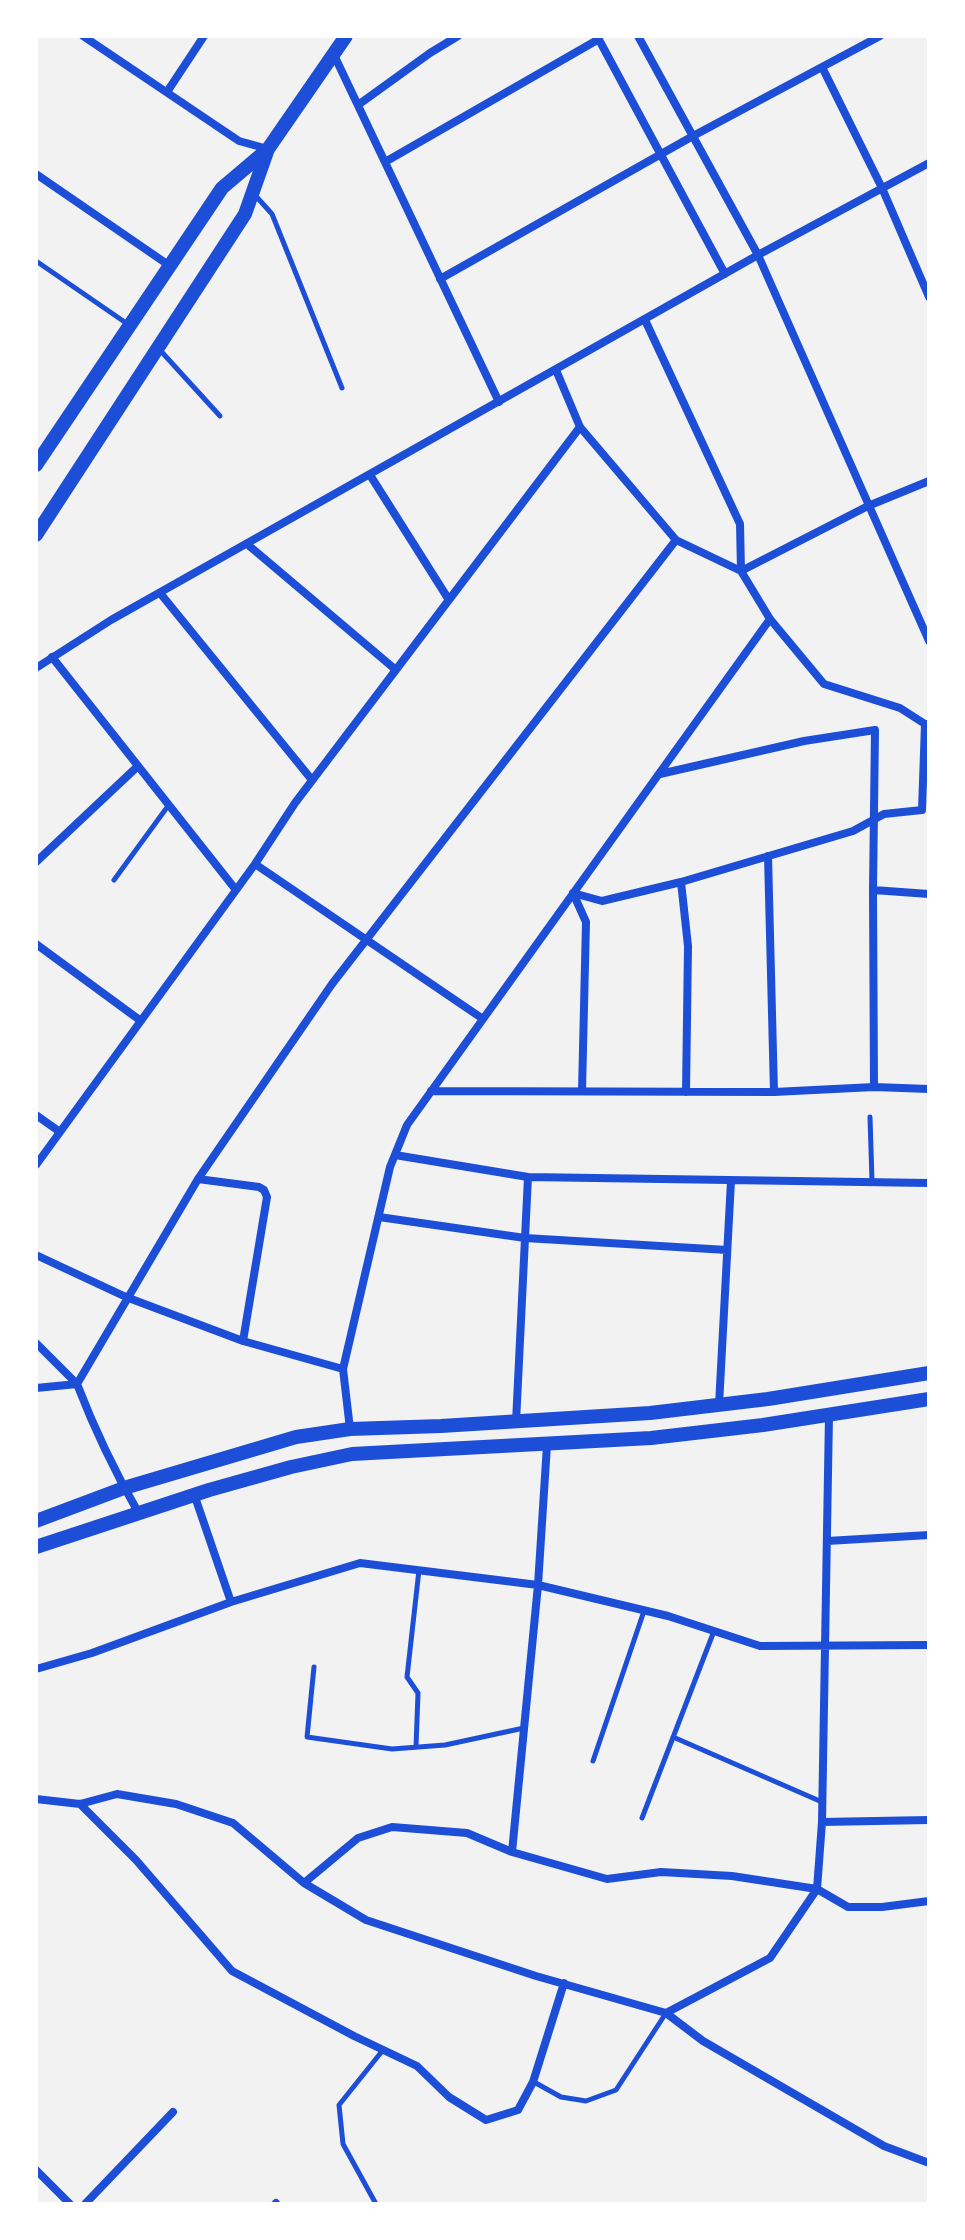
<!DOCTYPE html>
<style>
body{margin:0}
#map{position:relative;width:965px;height:2240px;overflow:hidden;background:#f2f2f2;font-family:"Asap Condensed",sans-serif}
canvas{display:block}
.frame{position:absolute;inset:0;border:38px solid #fff;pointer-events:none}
</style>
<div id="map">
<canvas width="965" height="2240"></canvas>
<div class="frame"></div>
</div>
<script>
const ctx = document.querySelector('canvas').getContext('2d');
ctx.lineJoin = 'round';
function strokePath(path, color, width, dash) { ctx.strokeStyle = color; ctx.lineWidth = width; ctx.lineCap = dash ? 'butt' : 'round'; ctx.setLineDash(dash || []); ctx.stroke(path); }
strokePath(new Path2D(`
 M 254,194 L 272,214 L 342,388
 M 36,261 L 129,325
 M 159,349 L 220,416
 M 114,880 L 168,806
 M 870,1117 L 872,1181
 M 314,1667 L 307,1737 L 392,1749 L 445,1745 L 524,1728
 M 673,1737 L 822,1802
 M 416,1747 L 418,1693 L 407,1677 L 419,1570
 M 593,1761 L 644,1611
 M 642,1818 L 714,1631
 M 534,2082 L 561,2097 L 586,2101 L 616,2090 L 666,2013
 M 376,2204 L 343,2144 L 339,2105 L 383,2050`), '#1d4ed8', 5);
strokePath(new Path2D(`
 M 83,36 L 239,141 L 268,149
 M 597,36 L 725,274
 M 638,36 L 758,255 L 929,641
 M 334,55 L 499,402
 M 822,67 L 882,188 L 929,297
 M 167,92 L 204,36
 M 358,105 L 430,53 L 458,36
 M 385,162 L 599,39
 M 36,174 L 170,266
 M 440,279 L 693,136 L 880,36
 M 645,320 L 740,524 L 741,571
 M 556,370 L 580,427 L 676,540 L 741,571 L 770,619 L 824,684 L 900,708 L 925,724 L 929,724
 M 370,475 L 449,600
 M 247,544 L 396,670
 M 741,571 L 868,506 L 929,481
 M 160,593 L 312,780
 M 52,657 L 236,890
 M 36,668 L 111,620 L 758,255 L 929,163
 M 660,774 L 804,741 L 875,730 L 873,890 L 874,1087
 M 768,856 L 774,1092
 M 36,862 L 138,766
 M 255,864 L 483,1019
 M 681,882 L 688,946 L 686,1092
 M 873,890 L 929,894
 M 573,893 L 602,901 L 681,882 L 853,831 L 884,814 L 922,810 L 925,724
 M 573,893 L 586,922 L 582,1091
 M 36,944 L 141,1021
 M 431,1091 L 774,1092 L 874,1087 L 929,1089
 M 36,1115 L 60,1132
 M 395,1155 L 528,1177 L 929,1183
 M 36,1165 L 255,864 L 295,803 L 580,427
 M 198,1179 L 259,1187 L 264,1190 L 267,1197 L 243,1341
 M 379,1217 L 525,1238 L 727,1250
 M 36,1255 L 126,1297 L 243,1341 L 343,1369 L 350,1429
 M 36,1343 L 77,1384 L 198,1179 L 332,984 L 676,540
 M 343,1369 L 390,1167 L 407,1125 L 770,619
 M 36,1388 L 77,1384 C 94,1428 115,1472 138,1512
 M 719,1405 L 731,1181
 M 516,1422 L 528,1177
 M 194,1494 L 231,1602
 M 827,1541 L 929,1535
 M 36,1669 L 92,1653 L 231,1602 L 360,1563 L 538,1585 L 668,1616 L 760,1646 L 929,1645
 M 36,1799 L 80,1804 L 117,1794 L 176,1804 L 233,1823 L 304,1883 L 366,1920 L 536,1976 L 666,2013 L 703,2041 L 884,2146 L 929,2163
 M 80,1804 L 136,1860 L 232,1971 L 354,2036 L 417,2066 L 449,2097 L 486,2120 L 518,2110 L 533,2082 L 564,1983
 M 822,1822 L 929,1820
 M 512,1852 L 538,1585 L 547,1445
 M 304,1883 L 358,1838 L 392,1827 L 467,1833 L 512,1852 L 607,1879 L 661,1872 L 732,1876 L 817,1889 L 848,1907 L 882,1907 L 929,1901
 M 666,2013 L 770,1958 L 817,1889 L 822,1822 L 829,1415
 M 36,2170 L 70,2204
 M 85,2204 L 173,2112
 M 275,2204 L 276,2203`), '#1d4ed8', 8);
strokePath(new Path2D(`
 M 268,149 L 346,36
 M 36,465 L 222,188 L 268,149 L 245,214 L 36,535`), '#1d4ed8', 14);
strokePath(new Path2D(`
 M 36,1521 L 124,1488 L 296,1437 L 350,1429 L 441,1426 L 650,1413 L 768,1399 L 929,1373
 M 36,1547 L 209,1490 L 291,1467 L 352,1454 L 651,1438 L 763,1425 L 929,1399`), '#1d4ed8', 14);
</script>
